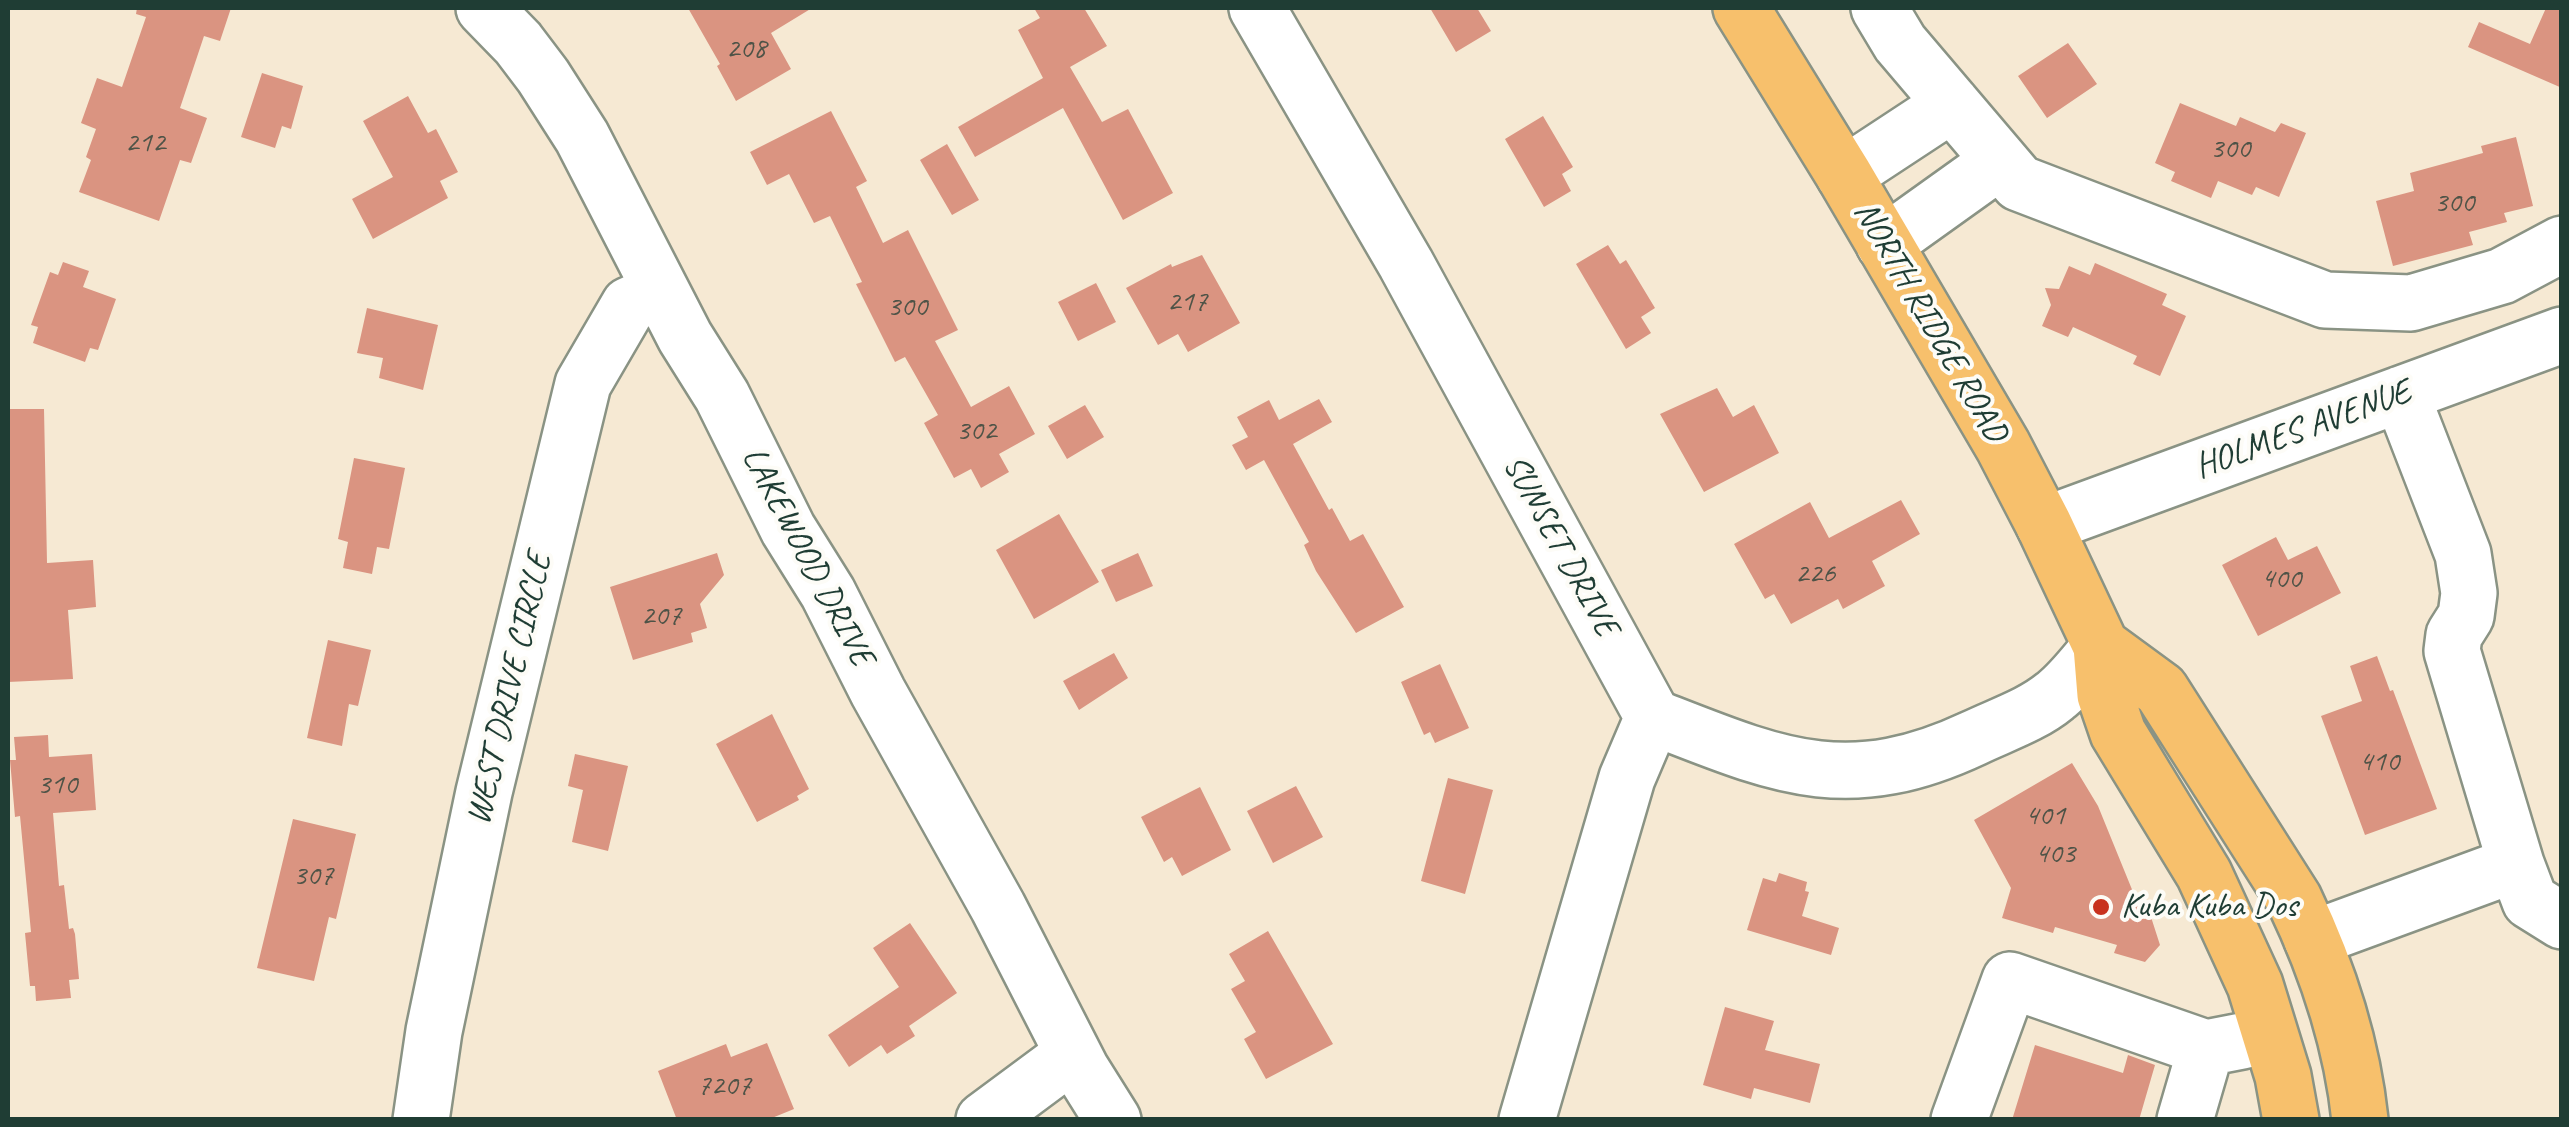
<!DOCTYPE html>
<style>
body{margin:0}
#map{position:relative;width:2569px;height:1127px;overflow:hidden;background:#f6e9d3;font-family:Caveat,sans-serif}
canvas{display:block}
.frame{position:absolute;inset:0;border:10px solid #1f3d34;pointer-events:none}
</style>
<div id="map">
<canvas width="2569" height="1127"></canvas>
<div class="frame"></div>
</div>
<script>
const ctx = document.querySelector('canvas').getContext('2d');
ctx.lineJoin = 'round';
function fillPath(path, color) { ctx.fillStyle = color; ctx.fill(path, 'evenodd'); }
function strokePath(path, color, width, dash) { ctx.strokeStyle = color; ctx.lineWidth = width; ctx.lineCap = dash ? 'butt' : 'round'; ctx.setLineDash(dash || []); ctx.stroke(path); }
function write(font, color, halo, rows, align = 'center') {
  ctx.font = font + ' Caveat,sans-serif'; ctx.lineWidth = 8; ctx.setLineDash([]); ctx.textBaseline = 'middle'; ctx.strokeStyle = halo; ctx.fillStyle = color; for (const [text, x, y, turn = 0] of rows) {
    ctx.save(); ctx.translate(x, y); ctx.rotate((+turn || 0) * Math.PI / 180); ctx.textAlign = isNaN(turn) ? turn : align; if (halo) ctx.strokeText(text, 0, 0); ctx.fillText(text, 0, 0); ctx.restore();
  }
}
fillPath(new Path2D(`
 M 137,8 L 231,8 L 220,41 L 204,36 L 180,108 L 207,118 L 191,163 L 180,160 L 159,221 L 79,192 L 91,160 L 86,157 L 96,129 L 81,123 L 97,78 L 122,87 L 146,17 L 136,14 Z
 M 688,8 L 812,8 L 771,33 L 791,69 L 736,101 L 717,66 L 720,64 Z
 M 1034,8 L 1084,8 L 1107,46 L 1070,67 L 1102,122 L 1128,109 L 1173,193 L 1123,220 L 1063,108 L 975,157 L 958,127 L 1043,78 L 1018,30 L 1040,18 Z
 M 1430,8 L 1477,8 L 1491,31 L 1456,52 Z
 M 2546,8 L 2562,8 L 2562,88 L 2468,47 L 2479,22 L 2530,44 Z
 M 2068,43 L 2097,84 L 2047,118 L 2018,76 Z
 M 262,73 L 303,86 L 291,129 L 282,126 L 275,148 L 241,137 Z
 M 408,96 L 428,133 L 436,129 L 458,172 L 440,181 L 448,198 L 373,239 L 352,199 L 393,177 L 363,121 Z
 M 2180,103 L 2236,126 L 2240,117 L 2275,132 L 2281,123 L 2306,133 L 2279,197 L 2256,187 L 2252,195 L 2218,181 L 2211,198 L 2171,181 L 2175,172 L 2155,163 Z
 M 831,111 L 867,181 L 856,187 L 883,243 L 908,230 L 958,330 L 935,341 L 971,407 L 1009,386 L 1035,434 L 999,454 L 1009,472 L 981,488 L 971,469 L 954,478 L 924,423 L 938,415 L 905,357 L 895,362 L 856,284 L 862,282 L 830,216 L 814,223 L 789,174 L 767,185 L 750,152 Z
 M 1543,116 L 1573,167 L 1562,174 L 1571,191 L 1544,207 L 1505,139 Z
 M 2516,137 L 2533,206 L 2504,213 L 2507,222 L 2469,232 L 2473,245 L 2393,266 L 2376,201 L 2414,191 L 2410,173 L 2483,153 L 2481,146 Z
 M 947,144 L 979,200 L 952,215 L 920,160 Z
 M 1608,245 L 1620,264 L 1626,260 L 1655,308 L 1641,317 L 1651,333 L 1626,349 L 1576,264 Z
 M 1202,255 L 1240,323 L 1188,352 L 1178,334 L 1158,345 L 1126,288 L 1171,264 L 1172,267 Z
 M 63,262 L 89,271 L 83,287 L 116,299 L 98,350 L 90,348 L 85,362 L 33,343 L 38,327 L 31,325 L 50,272 L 58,275 Z
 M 2095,263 L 2167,294 L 2162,305 L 2186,316 L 2160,376 L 2133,364 L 2137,356 L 2073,327 L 2068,337 L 2042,326 L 2051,305 L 2045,288 L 2059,289 L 2069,266 L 2090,275 Z
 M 1096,283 L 1116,322 L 1078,341 L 1058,302 Z
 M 367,308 L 438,325 L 423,390 L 379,378 L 383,358 L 357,353 Z
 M 1717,388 L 1733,417 L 1754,405 L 1779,453 L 1704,492 L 1660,414 Z
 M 1319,399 L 1332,422 L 1293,444 L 1329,510 L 1332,508 L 1350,541 L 1363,534 L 1404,607 L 1356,633 L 1316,571 L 1304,545 L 1309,542 L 1264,460 L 1246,470 L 1232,445 L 1248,437 L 1237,417 L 1269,400 L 1279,420 Z
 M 1085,405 L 1104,437 L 1067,459 L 1048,426 Z
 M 8,409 L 44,409 L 47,563 L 93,560 L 96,607 L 68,610 L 73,679 L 8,682 Z
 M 354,458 L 405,468 L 389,549 L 377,547 L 372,574 L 343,568 L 348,542 L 338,539 Z
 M 1901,500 L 1920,534 L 1872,561 L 1885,586 L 1843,609 L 1838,599 L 1791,624 L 1774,594 L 1765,599 L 1734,544 L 1810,502 L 1829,538 Z
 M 1059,514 L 1099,582 L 1034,619 L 996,550 Z
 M 2276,537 L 2288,560 L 2317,546 L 2341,593 L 2258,636 L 2222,565 Z
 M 717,553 L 724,575 L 700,604 L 707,628 L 691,633 L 693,642 L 633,660 L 610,587 Z
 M 1138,553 L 1153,586 L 1116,602 L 1101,570 Z
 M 328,640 L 371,650 L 358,706 L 349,704 L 342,746 L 307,738 Z
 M 1114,653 L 1128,678 L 1079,710 L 1063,681 Z
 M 2377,656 L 2390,691 L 2393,690 L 2437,809 L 2365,835 L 2321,716 L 2362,701 L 2350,666 Z
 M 1440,664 L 1469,728 L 1435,743 L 1430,732 L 1424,735 L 1401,682 Z
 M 772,714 L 809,789 L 797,796 L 799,800 L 757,822 L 716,744 Z
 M 48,735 L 49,757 L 92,754 L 96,810 L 53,813 L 59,886 L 64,885 L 69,929 L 73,928 L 75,934 L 79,979 L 69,980 L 71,998 L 36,1001 L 35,986 L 30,986 L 25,933 L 31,932 L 20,816 L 15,817 L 10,760 L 16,760 L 14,737 Z
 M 575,754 L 628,766 L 608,851 L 572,842 L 583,790 L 568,786 Z
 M 2072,763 L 2098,806 L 2144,919 L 2151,917 L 2160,945 L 2145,962 L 2114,953 L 2117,945 L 2055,927 L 2053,933 L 2002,918 L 2011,888 L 1974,820 Z
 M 1448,778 L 1493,790 L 1465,894 L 1421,881 Z
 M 1296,786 L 1323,837 L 1273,863 L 1247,811 Z
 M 1200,787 L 1231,850 L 1182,876 L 1172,857 L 1164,862 L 1141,817 Z
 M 293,819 L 356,834 L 336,919 L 329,917 L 314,981 L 257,968 Z
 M 1779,873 L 1807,882 L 1805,891 L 1809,892 L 1802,916 L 1839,928 L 1831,955 L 1747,930 L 1763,878 L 1776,882 Z
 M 910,923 L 957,993 L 909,1026 L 915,1036 L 887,1054 L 881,1045 L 849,1067 L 828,1035 L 899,987 L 873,948 Z
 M 1268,931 L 1333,1044 L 1266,1079 L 1244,1039 L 1256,1032 L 1231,989 L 1245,981 L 1229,954 Z
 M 1725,1007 L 1774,1021 L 1765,1050 L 1820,1064 L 1810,1103 L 1754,1088 L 1751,1099 L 1703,1085 Z
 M 767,1043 L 794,1109 L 767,1120 L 677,1120 L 658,1071 L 726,1044 L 731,1057 Z
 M 2035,1045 L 2123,1073 L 2128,1055 L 2155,1065 L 2139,1120 L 2012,1120 Z`), '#da9481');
const minor = new Path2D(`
 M 484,8 L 518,43 L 543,76 L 582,137 L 685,337 L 722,396 L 788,529 L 828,593 L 878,692 L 998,907 L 1081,1069 L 1113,1120
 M 1257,8 L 1406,264 L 1653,717
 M 1879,8 L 1900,43 L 2019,183 L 2325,300 L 2411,303 L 2502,276 L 2562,244
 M 1844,175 L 1952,104
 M 1884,244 L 2000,161
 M 2044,525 L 2562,335
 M 1653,717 C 1776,765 1846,798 1974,738 C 2001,725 2032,715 2055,696 C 2072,683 2087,662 2101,646
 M 2516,864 L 2530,901 L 2562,921
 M 2312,939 L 2516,864 L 2452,651 L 2454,635 L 2466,616 L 2469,593 L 2463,554 L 2401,394
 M 421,1120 L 434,1031 L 484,792 L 583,384 L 629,305 L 660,291
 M 984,1120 L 1073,1054
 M 1527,1120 L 1627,778 L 1653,717
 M 1959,1120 L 2010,980 L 2206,1048
 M 2185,1120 L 2206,1048 L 2242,1041`);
const major = new Path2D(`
 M 1741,8 L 1844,175 L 2003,446 L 2044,525 L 2101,646 L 2105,695 L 2118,733 L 2204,874 L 2255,985 L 2283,1076 L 2291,1120
 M 2101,646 L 2161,690 L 2294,899 C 2327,968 2352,1044 2360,1120`);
strokePath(minor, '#8a9384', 60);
strokePath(major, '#8a9384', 60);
strokePath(minor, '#fff', 55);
strokePath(major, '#f7c06c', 55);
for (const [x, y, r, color] of [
 [2101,907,10,"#c8321e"]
]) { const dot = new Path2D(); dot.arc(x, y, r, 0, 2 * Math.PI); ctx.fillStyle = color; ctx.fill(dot); strokePath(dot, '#fdfcf7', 4); }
write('30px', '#4e5347', null, [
 ["208",746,49],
 ["212",145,143],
 ["300",2230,149],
 ["300",2454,203],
 ["217",1187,302],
 ["300",907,307],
 ["302",976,431],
 ["226",1815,574],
 ["400",2281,579],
 ["207",661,616],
 ["410",2379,762],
 ["310",57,785],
 ["401",2045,816],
 ["403",2055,854],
 ["307",313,876],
 ["7207",724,1086]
]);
write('35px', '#1f3d34', '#fdfcf7', [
 ["NORTH RIDGE ROAD",1930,322,60],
 ["HOLMES AVENUE",2303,430,-20],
 ["SUNSET DRIVE",1560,546,61],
 ["LAKEWOOD DRIVE",807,557,62],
 ["WEST DRIVE CIRCLE",510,689,-77]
]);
write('35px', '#1f3d34', '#fdfcf7', [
 ["Kuba Kuba Dos",2121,907]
], 'left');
</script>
